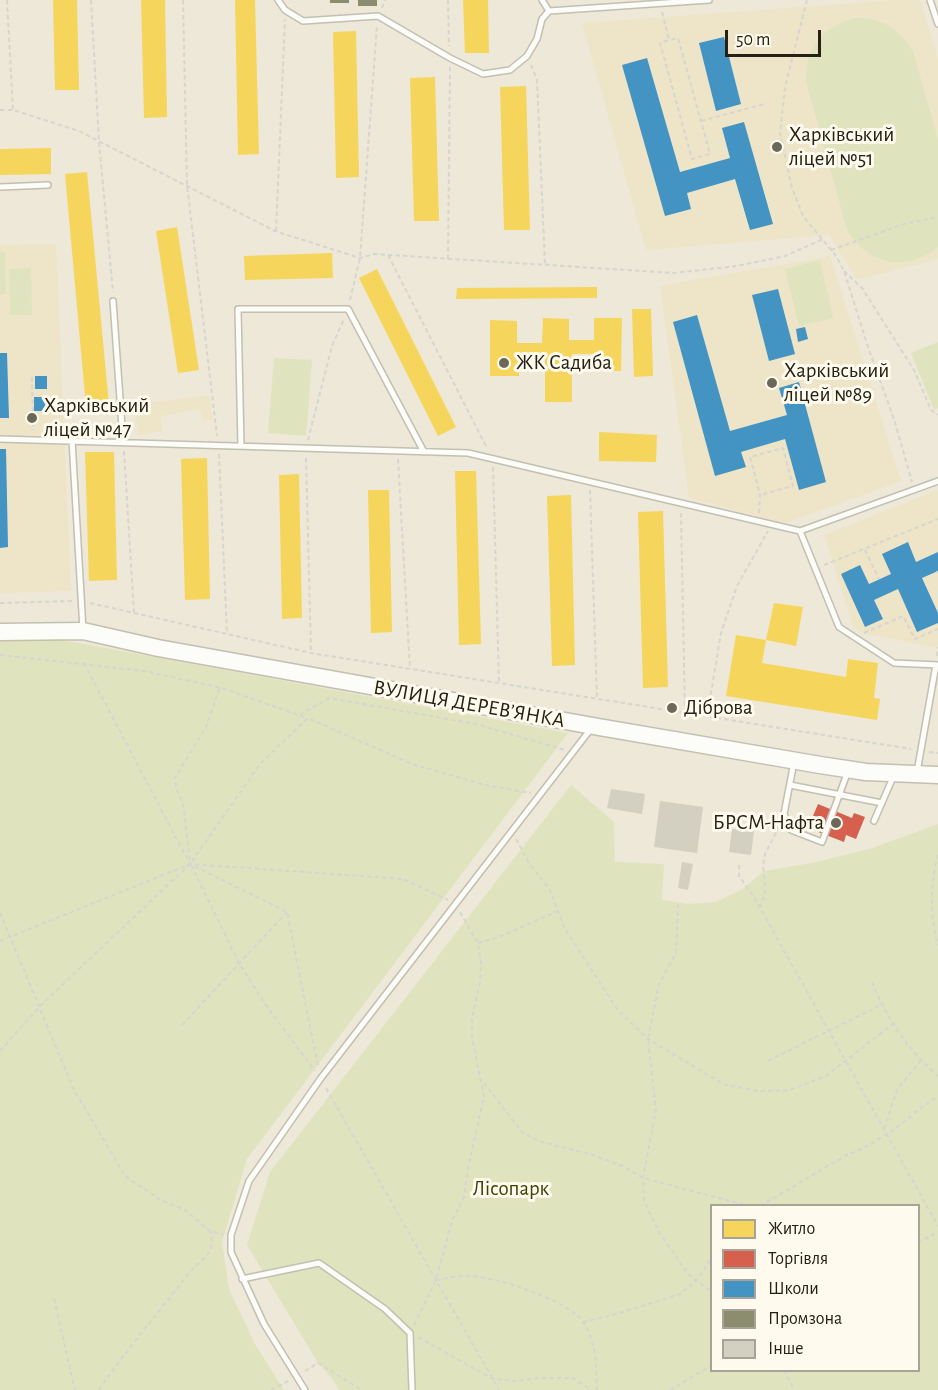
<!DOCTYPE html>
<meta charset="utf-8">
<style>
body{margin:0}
#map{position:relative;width:938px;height:1390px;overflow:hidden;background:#ede8d7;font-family:"Alegreya Sans",sans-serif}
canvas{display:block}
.legend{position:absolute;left:710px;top:1204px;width:210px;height:168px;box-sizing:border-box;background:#fefbee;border:2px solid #a7a497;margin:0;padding:8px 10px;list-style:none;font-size:18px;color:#252115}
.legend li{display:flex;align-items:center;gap:12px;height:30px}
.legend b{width:30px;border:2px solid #a7a497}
.scale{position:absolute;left:725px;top:30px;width:96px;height:27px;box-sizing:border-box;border:3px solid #252115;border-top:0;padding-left:8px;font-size:18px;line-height:21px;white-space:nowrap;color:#252115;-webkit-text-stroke:4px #fefbee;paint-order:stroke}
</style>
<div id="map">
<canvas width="938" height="1390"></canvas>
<ul class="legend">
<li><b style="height:16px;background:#f6d55c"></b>Житло</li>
<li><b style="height:16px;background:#d6604d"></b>Торгівля</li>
<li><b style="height:16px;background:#4393c3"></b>Школи</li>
<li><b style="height:16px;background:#8c8c6e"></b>Промзона</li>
<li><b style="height:16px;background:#d3cfc1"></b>Інше</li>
</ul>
<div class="scale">50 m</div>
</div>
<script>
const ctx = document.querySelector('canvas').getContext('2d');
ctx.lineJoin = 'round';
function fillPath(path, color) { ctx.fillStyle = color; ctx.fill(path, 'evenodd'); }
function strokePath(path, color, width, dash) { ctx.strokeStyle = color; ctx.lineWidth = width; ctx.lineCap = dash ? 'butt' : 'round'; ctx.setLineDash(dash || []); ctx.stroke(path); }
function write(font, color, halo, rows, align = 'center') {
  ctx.font = font + ' "Alegreya Sans",sans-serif'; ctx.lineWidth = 6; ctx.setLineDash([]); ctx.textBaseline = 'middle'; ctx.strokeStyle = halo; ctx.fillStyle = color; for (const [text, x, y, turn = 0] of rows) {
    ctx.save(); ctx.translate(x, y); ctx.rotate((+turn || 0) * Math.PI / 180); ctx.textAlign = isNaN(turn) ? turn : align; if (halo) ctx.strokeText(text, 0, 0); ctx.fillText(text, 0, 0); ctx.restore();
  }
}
fillPath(new Path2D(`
 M 897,0 L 920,0 L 938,59 L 938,259 L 857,280 L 829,235 L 646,250 L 582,23 Z
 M 56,244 L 71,591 L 0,593 L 0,245 Z
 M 830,256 L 901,481 L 785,523 L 689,498 L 660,286 Z
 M 209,395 L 213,420 L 203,421 L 200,409 L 161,416 L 162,431 L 138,435 L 135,417 L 149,414 L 148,403 Z
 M 938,490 L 938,648 L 863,633 L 853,626 L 824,535 Z`), '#eee5c8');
fillPath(new Path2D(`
 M 856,18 C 882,18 900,29 913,51 L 938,139 L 938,247 C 906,273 868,265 847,230 L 806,82 C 804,48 824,25 856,18 Z
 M 5,251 L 6,294 L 0,295 L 0,252 Z
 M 820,260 L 833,318 L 799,326 L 785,269 Z
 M 31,268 L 32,315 L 10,315 L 9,269 Z
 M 938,342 L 938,408 L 934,410 L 911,353 Z
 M 274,358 L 312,360 L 306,436 L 268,433 Z
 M 0,640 L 62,640 L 568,733 L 247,1159 L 222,1242 L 229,1289 L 255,1344 L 284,1390 L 0,1390 Z
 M 571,785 L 614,822 L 615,862 L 664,864 L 662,900 L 690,904 L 716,902 L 743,889 L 764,871 L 817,862 L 872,848 L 938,824 L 938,1390 L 339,1390 L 331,1377 L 318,1363 L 247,1245 L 270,1172 ZM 712,1206 L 918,1206 L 918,1370 L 712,1370 Z`), '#e0e4be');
fillPath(new Path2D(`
 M 53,0 L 77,0 L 79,90 L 55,90 Z
 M 141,0 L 165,0 L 167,117 L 144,118 Z
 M 235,0 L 255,0 L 259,154 L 238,155 Z
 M 463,0 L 488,0 L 489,53 L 465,53 Z
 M 356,31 L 359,177 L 336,178 L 333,32 Z
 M 435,77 L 439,221 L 414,221 L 410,78 Z
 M 526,86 L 530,230 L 504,230 L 500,87 Z
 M 51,148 L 51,174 L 0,175 L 0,149 Z
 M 87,172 L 109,405 L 86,407 L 65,174 Z
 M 177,227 L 199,370 L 178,373 L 156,231 Z
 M 332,253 L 333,278 L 245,280 L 244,256 Z
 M 377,269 L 456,427 L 438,436 L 359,278 Z
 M 597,287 L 597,298 L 456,299 L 457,288 Z
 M 632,309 L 651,309 L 653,376 L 634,377 Z
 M 543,318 L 569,319 L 569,340 L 594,340 L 594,318 L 622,318 L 621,371 L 596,371 L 597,354 L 572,354 L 572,402 L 545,402 L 545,355 L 519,355 L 519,376 L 490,376 L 490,320 L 517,321 L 517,343 L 542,343 Z
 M 599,432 L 657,435 L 656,462 L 599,461 Z
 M 85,452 L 114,452 L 117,580 L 89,581 Z
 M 207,458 L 210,599 L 185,600 L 181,459 Z
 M 455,471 L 476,471 L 481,644 L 459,645 Z
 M 299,474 L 302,618 L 282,619 L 279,475 Z
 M 368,490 L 389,490 L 392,632 L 371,633 Z
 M 571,495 L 575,665 L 552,666 L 547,496 Z
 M 663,511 L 668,687 L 643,688 L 638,512 Z
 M 774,603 L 803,607 L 796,646 L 766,640 L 762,663 L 846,677 L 848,659 L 878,663 L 874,698 L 880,699 L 877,720 L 726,696 L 736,635 L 766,640 Z`), '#f6d55c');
fillPath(new Path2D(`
 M 818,804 L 852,818 L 854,813 L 865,817 L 856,839 L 846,835 L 844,842 L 808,828 Z`), '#d6604d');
fillPath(new Path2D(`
 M 724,37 L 741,104 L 716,111 L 699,43 Z
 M 647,58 L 680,172 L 730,158 L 722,128 L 744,122 L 773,224 L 750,230 L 735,179 L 687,193 L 691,209 L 665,216 L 622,65 Z
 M 778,289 L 795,354 L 769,361 L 752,295 Z
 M 697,315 L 730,431 L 787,415 L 779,388 L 799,382 L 826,482 L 799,490 L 785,439 L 741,452 L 746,467 L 715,476 L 673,322 Z
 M 805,327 L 808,339 L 798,342 L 796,329 Z
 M 0,353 L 7,353 L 9,418 L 0,418 Z
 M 35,376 L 47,376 L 47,389 L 35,389 Z
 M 34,397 L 46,397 L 46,411 L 34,411 Z
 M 0,449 L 6,449 L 8,547 L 0,548 Z
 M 908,542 L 916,562 L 938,552 L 938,571 L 922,578 L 938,613 L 938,623 L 917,632 L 898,589 L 874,600 L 883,619 L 865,627 L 841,574 L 860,565 L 869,584 L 891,574 L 882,554 Z`), '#4393c3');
fillPath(new Path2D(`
 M 330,0 L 349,0 L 349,3 L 330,3 Z
 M 358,0 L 377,0 L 377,6 L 358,6 Z`), '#8c8c6e');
fillPath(new Path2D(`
 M 611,789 L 645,794 L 642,814 L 607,808 Z
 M 660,801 L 703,807 L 697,853 L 654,847 Z
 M 732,829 L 754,831 L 751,855 L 729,852 Z
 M 682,862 L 693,864 L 688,890 L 678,888 Z`), '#d3cfc1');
const service = new Path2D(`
 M 278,0 L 285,10 L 303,21 L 378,16 L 450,58 L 483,74 L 510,70 L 527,56 L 537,39 L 542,19 L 549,11
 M 542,0 L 549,11 L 709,0
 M 930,0 L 938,24
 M 0,187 L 48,185
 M 113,301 L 123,441
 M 0,439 L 468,453 L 800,531 L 938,481
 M 72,440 L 83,630
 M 241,446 L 238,309 L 348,309 L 424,452
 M 800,531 L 839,627 L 894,663 L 938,665
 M 794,762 L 784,814 L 791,830 L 822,842 L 848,771
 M 917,772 L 936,665
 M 790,785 L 882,803
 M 874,821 L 894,775
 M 242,1279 L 319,1263 L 385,1309 L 410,1333 L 412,1390
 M 305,1390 L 264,1324 L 231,1252 L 231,1235 L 249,1181 L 321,1078 L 590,730`);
const primary = new Path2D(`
 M 0,632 L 83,631 L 158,648 L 593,726 L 820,765 L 866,772 L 938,775`);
strokePath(service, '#c3bfb1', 8);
strokePath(primary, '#c3bfb1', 19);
strokePath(new Path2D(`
 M 7,0 L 13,110
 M 91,0 L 99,142 L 113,292
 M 183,0 L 187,185 L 217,436
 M 448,0 L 449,46
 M 807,0 L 785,87 L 780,133 L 792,188 L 803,216 L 836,256 L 844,271 L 868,347 L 894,419 L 912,482
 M 382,8 L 385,0
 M 662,12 L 669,40 L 660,43 L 692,159 L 710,154 L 678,38 L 669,40
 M 531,65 L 537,80 L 545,265
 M 0,110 L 13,110 L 79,131 L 275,231 L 360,258 L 374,254 L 674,273 L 737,266 L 785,256 L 823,239
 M 701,121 L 764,104
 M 276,231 L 285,19
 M 831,250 L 904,224 L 938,217
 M 388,255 L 487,448
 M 448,259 L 450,67
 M 844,271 L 862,288 L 914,370 L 931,410 L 938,415
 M 350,300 L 360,258 L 377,25
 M 32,377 L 33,430
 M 308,440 L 332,346 L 344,319
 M 124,451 L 134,613
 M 219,454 L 227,634
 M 306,458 L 311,653
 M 398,459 L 410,669
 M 493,467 L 499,683
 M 590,490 L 597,700
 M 681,513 L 685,714
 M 759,513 L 760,495 L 750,457 L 783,448 L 793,486 L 760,495
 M 865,550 L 879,579
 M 824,565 L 938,519
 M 937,571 L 938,573
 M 0,603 L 73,601
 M 90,603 L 311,653 L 911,749
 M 864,633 L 903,616 L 915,639 L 938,629
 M 0,655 L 144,671 L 222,688 L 307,718
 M 937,656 L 938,647
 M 84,663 L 190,864 L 287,912 L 318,1066
 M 300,715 L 329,698 L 476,724 L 565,750
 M 707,717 L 721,633 L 737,586 L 768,531
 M 929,752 L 938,753
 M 516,839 L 529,863 L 550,890 L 565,929 L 617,1009 L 648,1039 L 723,1084 L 758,1091 L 790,1090 L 826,1076 L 894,1023
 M 938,855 C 930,883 930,918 938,946
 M 190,860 L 183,804 L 176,788 L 175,778 L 206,727 L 220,687
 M 191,865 L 239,963 L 265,1004 L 315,1071
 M 739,865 L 739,876 L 754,897 L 938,1226
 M 678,904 L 676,953 L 659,984 L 648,1039 L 656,1110 L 643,1178 L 644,1201 L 659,1232 L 689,1275 L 712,1292
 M 760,908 L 766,889 L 763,866 L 765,854 L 780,825
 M 0,913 L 74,1090 L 125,1176 L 159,1199 L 185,1210 L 211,1232 L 223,1234
 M 0,941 L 190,864 L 403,879 L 448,900
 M 478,943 L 499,937 L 558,911
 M 872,982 C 886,1017 909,1052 938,1076
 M 182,1025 L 287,912
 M 0,1051 L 40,1006 L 190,864 L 260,764 L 308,718 L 412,764 L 485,785 L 531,793
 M 768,1061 L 881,1005
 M 484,1083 L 522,1132 L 538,1141 L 593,1155 L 622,1166 L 643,1178 L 749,1206
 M 326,1088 L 499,1390
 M 884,1129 L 897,1090 L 920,1061
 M 760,1206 L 845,1156 C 866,1148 894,1131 911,1116 C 920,1109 928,1102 938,1096
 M 918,1243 L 938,1232
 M 436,1280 C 445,1279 455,1276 464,1276 C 490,1274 568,1300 583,1322 C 597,1342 596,1367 597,1390
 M 54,1299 L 75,1390
 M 583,1322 L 620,1313 L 680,1294 L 696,1281 L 708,1264 L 712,1253
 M 414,1325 L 436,1280 L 452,1221 L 464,1197 L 468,1169 L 484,1096 L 472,1038 L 472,1019 L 480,982 L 481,962 L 478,943 L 460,912
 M 418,1337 L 493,1379 L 515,1381 L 539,1378 L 573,1378 L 592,1390
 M 784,1370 L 794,1390
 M 305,1371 L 318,1363 L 362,1390
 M 99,1390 C 126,1350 159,1312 189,1273 C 196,1265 205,1260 210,1250 C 213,1244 211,1238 211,1232
 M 271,1390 L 290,1380
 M 670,1390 L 712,1365`), '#d7d5d0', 2, [4.5, 3]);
strokePath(service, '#fcfcf9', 5);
strokePath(primary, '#fcfcf9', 16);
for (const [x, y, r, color] of [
 [777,147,6,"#6b6759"],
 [504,363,6,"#6b6759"],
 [772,383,6,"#6b6759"],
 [32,418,6,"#6b6759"],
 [672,708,6,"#6b6759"],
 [836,823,6,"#6b6759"]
]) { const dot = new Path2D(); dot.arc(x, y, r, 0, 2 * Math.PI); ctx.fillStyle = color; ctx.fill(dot); strokePath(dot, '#fefbee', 2); }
write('21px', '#252115', '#fefbee', [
 ["Харківський",789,135],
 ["ліцей №51",789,159],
 ["ЖК Садиба",516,363],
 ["Харківський",784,371],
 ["ліцей №89",784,395],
 ["Харківський",44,406],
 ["ліцей №47",44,430],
 ["Діброва",684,708],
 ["БРСМ-Нафта",824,823,"right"]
], 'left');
write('21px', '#252115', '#fefbee', [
 ["ВУЛИЦЯ ДЕРЕВ’ЯНКА",469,704,10]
]);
write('21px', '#3c4305', '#fefbee', [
 ["Лісопарк",511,1189]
]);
</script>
